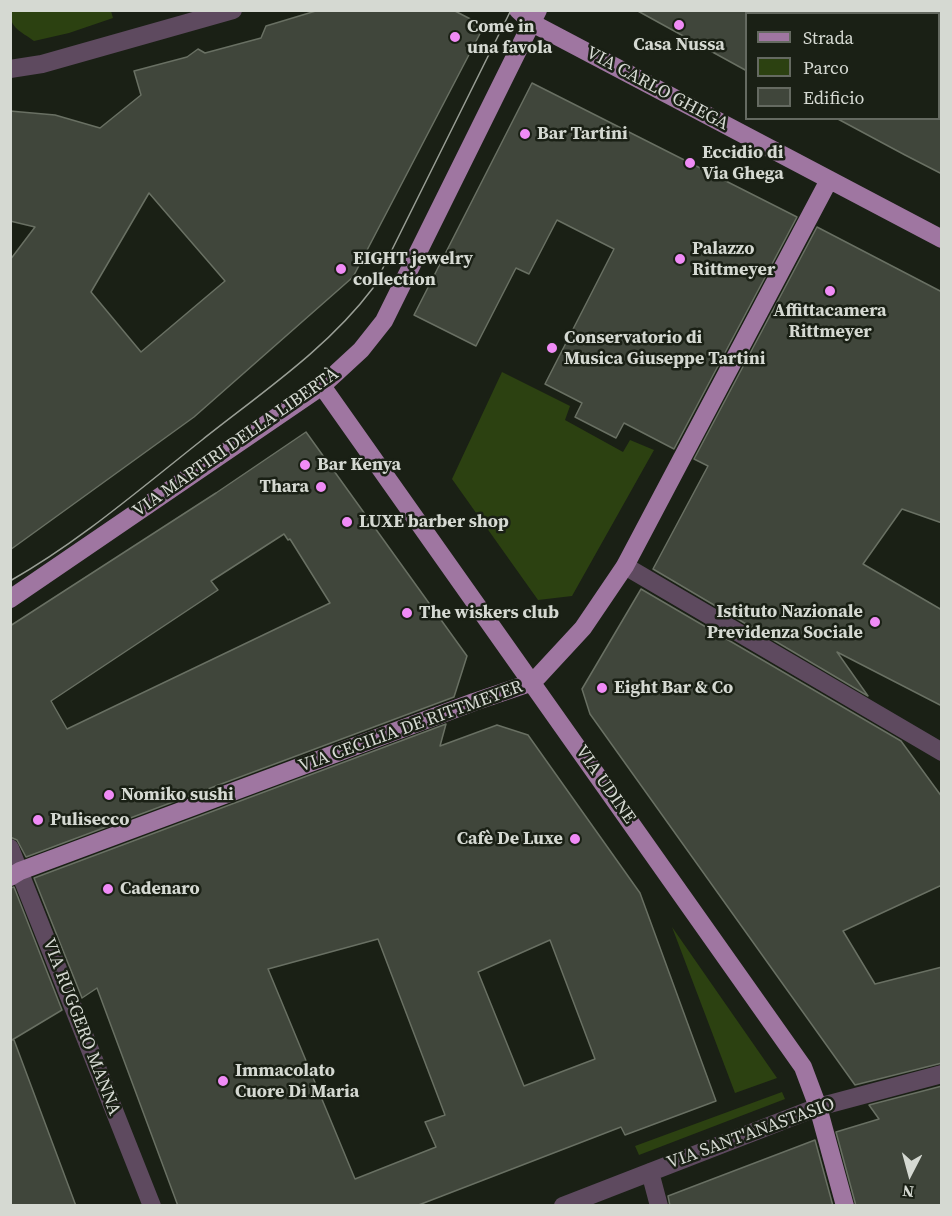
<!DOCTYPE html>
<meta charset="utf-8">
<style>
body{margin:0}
#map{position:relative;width:952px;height:1216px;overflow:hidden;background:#1a2015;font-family:"Source Serif 4",serif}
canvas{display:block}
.frame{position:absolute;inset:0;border:12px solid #d5d9d2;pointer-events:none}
.legend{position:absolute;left:745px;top:12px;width:195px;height:108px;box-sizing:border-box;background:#1a2015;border:2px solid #656a61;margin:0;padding:8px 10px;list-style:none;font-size:18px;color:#d5d9d2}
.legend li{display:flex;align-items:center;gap:12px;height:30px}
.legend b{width:30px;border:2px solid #656a61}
.north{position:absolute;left:880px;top:1144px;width:60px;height:60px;-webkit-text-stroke:4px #1a2015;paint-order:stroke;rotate:186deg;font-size:16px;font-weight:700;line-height:24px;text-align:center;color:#d5d9d2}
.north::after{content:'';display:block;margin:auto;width:21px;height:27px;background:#d5d9d2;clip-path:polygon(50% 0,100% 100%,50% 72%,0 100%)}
</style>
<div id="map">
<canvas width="952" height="1216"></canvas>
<div class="frame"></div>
<ul class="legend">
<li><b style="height:8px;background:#9f76a1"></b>Strada</li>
<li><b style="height:16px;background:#2c4111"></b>Parco</li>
<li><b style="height:16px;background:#40463b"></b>Edificio</li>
</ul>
<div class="north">N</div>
</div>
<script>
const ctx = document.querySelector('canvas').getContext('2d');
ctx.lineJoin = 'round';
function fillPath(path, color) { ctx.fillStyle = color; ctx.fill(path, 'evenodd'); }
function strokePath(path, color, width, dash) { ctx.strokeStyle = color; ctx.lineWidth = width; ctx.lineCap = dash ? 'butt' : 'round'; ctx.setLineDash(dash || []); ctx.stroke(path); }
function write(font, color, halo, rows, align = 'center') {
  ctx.font = font + ' "Source Serif 4",serif'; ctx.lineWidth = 5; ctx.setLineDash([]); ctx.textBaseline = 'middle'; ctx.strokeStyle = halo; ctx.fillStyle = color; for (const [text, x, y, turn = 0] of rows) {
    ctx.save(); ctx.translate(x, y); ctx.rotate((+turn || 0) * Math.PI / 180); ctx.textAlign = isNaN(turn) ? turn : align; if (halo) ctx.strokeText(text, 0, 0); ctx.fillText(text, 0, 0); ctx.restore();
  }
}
fillPath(new Path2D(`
 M 10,11 L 111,11 L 113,18 L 69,33 L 34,41 C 21,31 10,29 10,11 Z
 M 502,372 L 570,406 L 565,420 L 623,452 L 630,440 L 654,450 L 572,596 L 538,600 L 452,479 Z
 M 672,927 L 777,1078 L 735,1093 Z
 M 782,1092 L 785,1099 L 639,1155 L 635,1146 Z`), '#2c4111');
const building = new Path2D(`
 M 319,10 L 453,10 L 484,26 L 353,277 L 194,417 L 10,550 L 10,260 L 35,227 L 10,221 L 10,111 L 55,115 L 100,128 L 141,95 L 134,71 L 187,57 L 198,49 L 205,53 L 261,38 L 266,26 ZM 149,193 L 225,281 L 141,352 L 91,292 Z
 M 636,10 L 747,10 L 747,71 Z
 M 532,83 L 797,217 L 674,449 L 624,423 L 616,438 L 575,417 L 582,403 L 545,384 L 614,249 L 557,220 L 529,274 L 516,268 L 476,346 L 414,315 Z
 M 836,118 L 942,118 L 942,174 L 905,155 Z
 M 817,227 L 942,292 L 942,523 L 902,509 L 863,564 L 942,610 L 942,706 L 837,652 L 868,696 L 653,569 L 708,466 L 694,459 Z
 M 306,432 L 467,656 L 454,697 L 26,857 L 17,840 L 10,837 L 10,626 L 216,493 ZM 284,534 L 288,540 L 290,539 L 330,603 L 67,729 L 51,701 L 218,590 L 211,581 Z
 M 641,589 L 901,741 L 942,797 L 942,885 L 843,931 L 875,984 L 942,967 L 942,1063 L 855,1085 L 590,714 L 582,689 Z
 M 446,724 L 440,746 L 497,725 L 528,735 L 640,893 L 716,1101 L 625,1135 L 621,1127 L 416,1206 L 178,1206 L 97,988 L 82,998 L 34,878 ZM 378,939 L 445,1115 L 425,1122 L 436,1147 L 355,1179 L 268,969 ZM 550,940 L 595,1059 L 524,1086 L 478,972 Z
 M 14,887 L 62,1010 L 12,1040 L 14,1040 L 76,1206 L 10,1206 L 10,888 Z
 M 942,1086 L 942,1206 L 856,1206 L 836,1132 L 879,1119 L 869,1105 Z
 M 815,1140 L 833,1206 L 670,1206 L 668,1196 Z`);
fillPath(building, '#40463b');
strokePath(building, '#697063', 1.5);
strokePath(new Path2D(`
 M 10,69 L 42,64 L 233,10
 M 625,566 L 942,752
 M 10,848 L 152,1206
 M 650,1172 L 659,1206
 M 563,1206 L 818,1107 L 942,1074`), '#5e4a5f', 18);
strokePath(new Path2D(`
 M 518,10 L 532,23 L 942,239
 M 322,386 L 803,1067 L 818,1107 L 845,1206
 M 10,599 L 322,386 L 361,350 L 384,321 L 538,10
 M 10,877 L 20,871 L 474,702 L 533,682 L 583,628 L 625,566 L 829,180`), '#9f76a1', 18);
strokePath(new Path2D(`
 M 10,581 C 79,542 140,489 202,440 C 261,393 327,349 373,288 L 511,10`), '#999e95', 1.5);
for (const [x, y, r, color] of [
 [679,25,6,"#f08bf6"],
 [455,37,6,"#f08bf6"],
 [525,134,6,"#f08bf6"],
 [690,163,6,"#f08bf6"],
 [680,259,6,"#f08bf6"],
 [341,269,6,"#f08bf6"],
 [830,291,6,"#f08bf6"],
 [552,348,6,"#f08bf6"],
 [305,465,6,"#f08bf6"],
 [321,487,6,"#f08bf6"],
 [347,522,6,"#f08bf6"],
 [407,613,6,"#f08bf6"],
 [875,622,6,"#f08bf6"],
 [602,688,6,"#f08bf6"],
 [109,795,6,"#f08bf6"],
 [38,820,6,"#f08bf6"],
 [575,839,6,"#f08bf6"],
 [108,889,6,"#f08bf6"],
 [223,1081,6,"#f08bf6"]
]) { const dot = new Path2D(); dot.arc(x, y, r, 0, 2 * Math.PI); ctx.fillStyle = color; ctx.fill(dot); strokePath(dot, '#1a2015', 2); }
write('bold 18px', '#d5d9d2', '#1a2015', [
 ["Come in",467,27],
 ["una favola",467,48],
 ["Casa Nussa",679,45,"center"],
 ["Bar Tartini",537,134],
 ["Eccidio di",702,153],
 ["Via Ghega",702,174],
 ["Palazzo",692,249],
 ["Rittmeyer",692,270],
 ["EIGHT jewelry",353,259],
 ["collection",353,280],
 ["Affittacamera",830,311,"center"],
 ["Rittmeyer",830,332,"center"],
 ["Conservatorio di",564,338],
 ["Musica Giuseppe Tartini",564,359],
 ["Bar Kenya",317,465],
 ["Thara",309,487,"right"],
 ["LUXE barber shop",359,522],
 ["Istituto Nazionale",863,612,"right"],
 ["Previdenza Sociale",863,633,"right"],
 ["The wiskers club",419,613],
 ["Eight Bar & Co",614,688],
 ["Nomiko sushi",121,795],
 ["Pulisecco",50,820],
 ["Cafè De Luxe",563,839,"right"],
 ["Cadenaro",120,889],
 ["Immacolato",235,1071],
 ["Cuore Di Maria",235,1092]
], 'left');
write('18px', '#d5d9d2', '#1a2015', [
 ["VIA CARLO GHEGA",657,89,28],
 ["VIA MARTIRI DELLA LIBERTÀ",236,443,-35],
 ["VIA CECILIA DE RITTMEYER",411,727,-20],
 ["VIA UDINE",605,785,55],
 ["VIA RUGGERO MANNA",81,1027,69],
 ["VIA SANT'ANASTASIO",751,1134,-20]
]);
</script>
